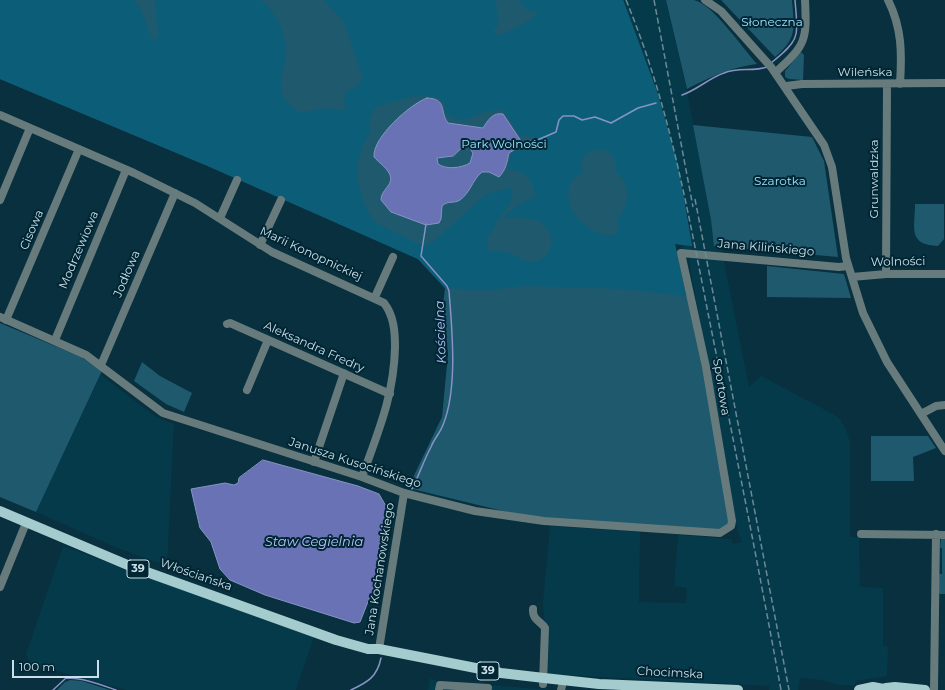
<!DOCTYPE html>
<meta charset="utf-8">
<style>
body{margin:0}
#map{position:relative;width:945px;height:690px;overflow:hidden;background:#08303e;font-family:Montserrat,sans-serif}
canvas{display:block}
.scale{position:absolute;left:12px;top:660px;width:87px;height:18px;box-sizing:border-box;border:2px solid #cbdfe8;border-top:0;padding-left:5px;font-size:12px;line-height:14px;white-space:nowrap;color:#cbdfe8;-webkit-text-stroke:3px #002634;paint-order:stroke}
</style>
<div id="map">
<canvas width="945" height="690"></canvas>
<div class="scale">100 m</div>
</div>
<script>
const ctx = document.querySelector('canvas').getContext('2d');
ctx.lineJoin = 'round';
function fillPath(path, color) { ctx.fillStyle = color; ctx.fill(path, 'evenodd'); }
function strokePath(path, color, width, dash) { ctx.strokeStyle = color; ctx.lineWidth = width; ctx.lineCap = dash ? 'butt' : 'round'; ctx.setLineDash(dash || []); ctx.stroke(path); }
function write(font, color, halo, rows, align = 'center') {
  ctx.font = font + ' Montserrat,sans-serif'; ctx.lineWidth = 4; ctx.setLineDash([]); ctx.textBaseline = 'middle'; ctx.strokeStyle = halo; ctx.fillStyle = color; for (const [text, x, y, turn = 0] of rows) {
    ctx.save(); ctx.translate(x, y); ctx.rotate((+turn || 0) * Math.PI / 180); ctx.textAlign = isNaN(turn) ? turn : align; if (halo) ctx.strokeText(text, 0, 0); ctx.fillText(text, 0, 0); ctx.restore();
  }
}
fillPath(new Path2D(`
 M 613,0 L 666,0 L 688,96 L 711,220 L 716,221 L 749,387 L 761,376 L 767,379 L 835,415 L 840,419 L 847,432 L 850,443 L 850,537 L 859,537 L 860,587 L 883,588 L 883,646 L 888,646 L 887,676 L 855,681 L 855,685 L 840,685 L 821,680 L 800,678 L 798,690 L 769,690 L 769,686 L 548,674 L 543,602 L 550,526 L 640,532 L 639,602 L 686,603 L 687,588 L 674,586 L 678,535 L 731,539 L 733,544 L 742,542 L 738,532 L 687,250 L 682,249 L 667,165 Z
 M 101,375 L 156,417 L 174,424 L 167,566 L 115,547 L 36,512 Z
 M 63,546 L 314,637 L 296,690 L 127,690 L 31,664 L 26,654 Z
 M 430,678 L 437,681 L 554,690 L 428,690 Z`), '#053a4b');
fillPath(new Path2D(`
 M 0,0 L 623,0 L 657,92 L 678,165 L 692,246 L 675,244 L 686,295 L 691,302 L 731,526 L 725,532 L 544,521 L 408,488 L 442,417 L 448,354 L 444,314 L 442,313 L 445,288 L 418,259 L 210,167 L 0,79 Z
 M 666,0 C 675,0 686,0 694,0 C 713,4 743,49 757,64 C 728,68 713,76 687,89 Z
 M 721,0 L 792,0 C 794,28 798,38 775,57 Z
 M 801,52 L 804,55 L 803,80 L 789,79 L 785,77 L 785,71 Z
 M 693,125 L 812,137 L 824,161 L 838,257 L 714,246 L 711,220 Z
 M 915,204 L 944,204 L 944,239 L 938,246 C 907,245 915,227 915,204 Z
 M 767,266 L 844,274 L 851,298 L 767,297 Z
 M 0,323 L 81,357 L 102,371 L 36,512 L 0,497 Z
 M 142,362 L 160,376 L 192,393 L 184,412 L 166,404 L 134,381 Z
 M 871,436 L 928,436 L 936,448 L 913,457 L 914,481 L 871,481 Z
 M 941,539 L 945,539 L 945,594 L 937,594 L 938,574 L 942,574 L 942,548 L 940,548 Z
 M 70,680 L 82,681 L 110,690 L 57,690 L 65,682 Z`), '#1e596e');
fillPath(new Path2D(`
 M 0,0 L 134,0 C 144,12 147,28 154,42 L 158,35 L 155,0 L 260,0 C 275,10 287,35 286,53 C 285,66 278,80 282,93 C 285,102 293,109 300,113 C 316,109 330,107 346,111 L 344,102 L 346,92 L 356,87 L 363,79 L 344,22 L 324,0 L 496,0 L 498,25 L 493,31 L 499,36 L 524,24 L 539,13 L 529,10 L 519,3 L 520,0 L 623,0 L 657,92 L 678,165 L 692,246 L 675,244 L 686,296 L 624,289 L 527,286 L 484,290 L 445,288 L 418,259 L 210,167 L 0,79 ZM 413,96 L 438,97 L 445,104 L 445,112 C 466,132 481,105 504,111 L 520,135 L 535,137 L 536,143 C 518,145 511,148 508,168 C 527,175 531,176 536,196 C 524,203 512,207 504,217 C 514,218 528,217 538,221 C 556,228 556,254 538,261 C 526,265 517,255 506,252 C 500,251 494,252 488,251 L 487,237 C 494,230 494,226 499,218 C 507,207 515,202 512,187 L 485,195 L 431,244 L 418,244 L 373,221 L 364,203 L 358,183 L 358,162 L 362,148 L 370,132 L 370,117 L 377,106 ZM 598,149 C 611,150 618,159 616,172 C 632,185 630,205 617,219 C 630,255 560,226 569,188 C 572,177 579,176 582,171 C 582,169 581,167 581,164 C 582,155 589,150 598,149 Z`), '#0c5e78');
const water = new Path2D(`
 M 427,98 C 448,99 439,111 448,123 L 483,128 C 488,120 493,112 503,114 L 521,141 L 517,148 L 509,153 C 507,162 506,170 499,177 L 489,172 L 482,172 C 472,180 471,192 460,200 C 454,204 448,200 442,206 L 441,219 L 439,223 L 426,225 L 391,212 L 381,200 C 381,194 385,190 388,186 C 397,174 381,165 374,157 C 372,138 410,104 427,98 ZM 464,146 L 468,146 L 473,153 L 470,163 C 461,168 447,170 438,164 L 437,158 L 453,156 Z
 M 263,460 L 358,486 L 379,494 L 387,508 L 387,519 L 375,584 L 360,622 L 354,623 L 265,595 L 230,580 L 220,569 L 211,542 L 200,528 L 191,489 L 225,483 L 234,485 L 238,483 L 239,478 Z`);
fillPath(water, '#6972b4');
strokePath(water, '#8693c4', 1);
strokePath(new Path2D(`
 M 771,63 C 801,39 798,37 795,0
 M 682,95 C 697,90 709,78 724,73 C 738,67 753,72 767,67
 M 519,142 L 535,141 L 556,132 L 559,120 L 563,116 L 574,116 L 582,120 L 595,117 L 611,123 L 638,108 L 656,103
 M 412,489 C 419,475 424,460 431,447 C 434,439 440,433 443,425 C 458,388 452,330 449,291 L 447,286 L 421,256 L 426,224
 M 53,690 L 66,678 C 84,678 99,684 116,690
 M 351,690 C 368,682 377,677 381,658`), '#8693c4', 1.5);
strokePath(new Path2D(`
 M 705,0 L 721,11 L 771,67 L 824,145 L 832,167 L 846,258 L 863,313 L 887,362 L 945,451
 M 888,0 C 902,28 902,53 900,84
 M 776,72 C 806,45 807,40 805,0
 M 786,86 L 802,84 L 945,83
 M 0,115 L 134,173 L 195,203 L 272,252 L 384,303 C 394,316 395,332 395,347 C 394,396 378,432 362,477
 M 0,200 L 30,128
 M 220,218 L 237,180
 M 260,245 L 281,200
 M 886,274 L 887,84
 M 852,277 L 886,274 L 945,274
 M 375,297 L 393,257
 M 0,317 L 86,355 L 163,413 L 362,477 L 404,493 L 475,511 L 544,521 L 720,533 L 731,526 L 732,521 L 706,367 L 681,253 L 839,267 L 848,266
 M 6,320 L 79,149
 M 227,324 L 230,323 L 390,394
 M 55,340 L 126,170
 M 101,365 L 175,193
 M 247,390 L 268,340
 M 921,414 L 936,406 L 945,405
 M 314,462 L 344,373
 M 861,534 L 945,535
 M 0,587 L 26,523
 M 533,609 C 532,620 541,621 545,628 L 543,684
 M 379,649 L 404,493
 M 439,690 L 440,685 L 488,688
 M 561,690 L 562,686
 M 934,690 L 936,534`), '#687b7c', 8);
strokePath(new Path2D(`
 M 0,511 L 130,566 L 336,640 L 368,649 L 379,649 L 501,673 L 544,678 L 599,684 L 738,690
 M 886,688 L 895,687 L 925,690
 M 859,690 L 873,687 L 889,690`), '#a4cbcd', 10);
strokePath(new Path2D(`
 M 626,0 C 668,101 687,206 708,313 C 733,438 758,564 781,690
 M 654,0 L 693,207
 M 695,199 L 789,690`), '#6c8a95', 1.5, [6, 3]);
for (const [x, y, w] of [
 [138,569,22],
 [488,671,22]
]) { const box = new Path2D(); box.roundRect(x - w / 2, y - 9, w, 18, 3); ctx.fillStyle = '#002634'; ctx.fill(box); strokePath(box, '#cbdfe8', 1); }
write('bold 11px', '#cbdfe8', null, [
 ["39",138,569],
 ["39",488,671]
]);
write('12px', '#9be0fd', '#002634', [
 ["Słoneczna",772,22],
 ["Park Wolności",504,144],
 ["Szarotka",780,181]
]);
write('12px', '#cbdfe8', '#002634', [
 ["Wileńska",865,72],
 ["Grunwaldzka",874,179,-90],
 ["Cisowa",32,230,-67],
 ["Jana Kilińskiego",766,248,5],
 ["Modrzewiowa",79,250,-67],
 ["Marii Konopnickiej",311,254,25],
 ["Wolności",898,262,-1],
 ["Jodłowa",127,274,-67],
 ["Aleksandra Fredry",314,347,24],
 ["Sportowa",721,387,81],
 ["Janusza Kusocińskiego",355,463,18],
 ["Jana Kochanowskiego",380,569,-81],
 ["Włościańska",196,575,19],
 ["Chocimska",670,673,3]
]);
write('italic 13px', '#bbc4fc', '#002634', [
 ["Kościelna",441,332,-92],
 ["Staw Cegielnia",314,542]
]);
</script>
